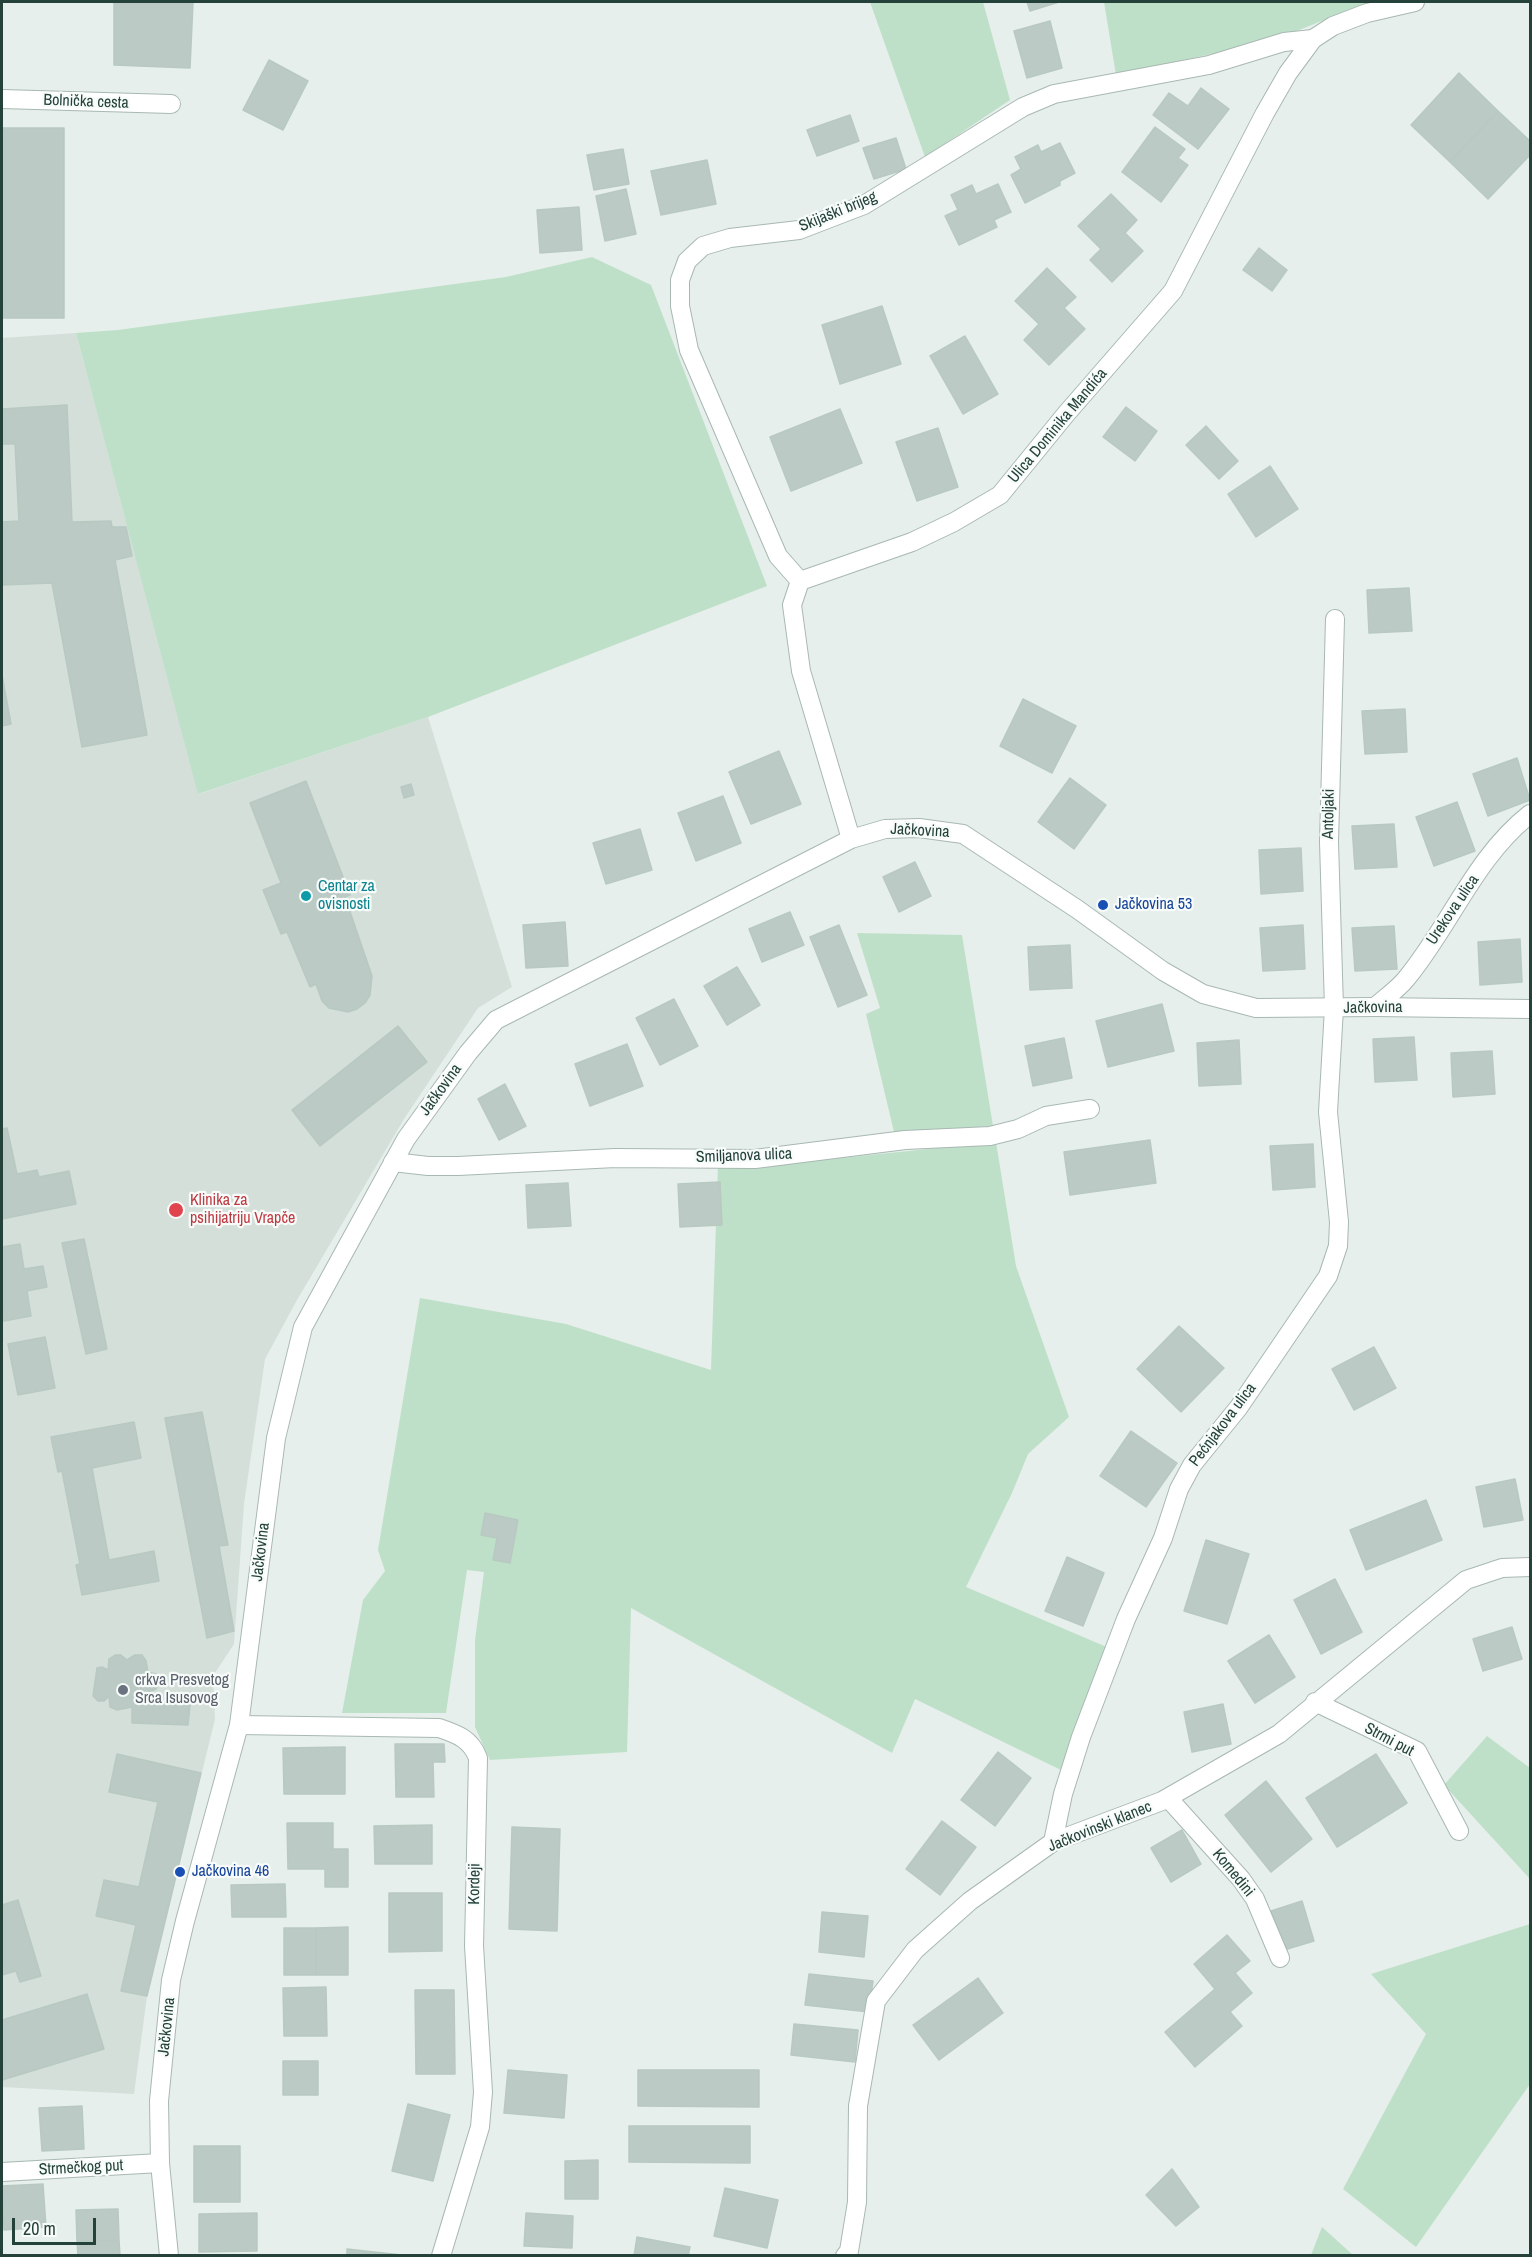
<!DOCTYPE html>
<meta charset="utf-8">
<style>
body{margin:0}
#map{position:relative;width:1532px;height:2257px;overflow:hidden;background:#e6efeb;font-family:"Archivo Narrow",sans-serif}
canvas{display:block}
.frame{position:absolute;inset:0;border:3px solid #24423a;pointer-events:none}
.scale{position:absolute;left:12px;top:2218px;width:84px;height:27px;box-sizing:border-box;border:3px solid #24423a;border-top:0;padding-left:8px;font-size:18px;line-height:21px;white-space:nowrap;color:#24423a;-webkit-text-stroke:4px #f7fbf9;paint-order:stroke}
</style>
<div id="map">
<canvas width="1532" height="2257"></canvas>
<div class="frame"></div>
<div class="scale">20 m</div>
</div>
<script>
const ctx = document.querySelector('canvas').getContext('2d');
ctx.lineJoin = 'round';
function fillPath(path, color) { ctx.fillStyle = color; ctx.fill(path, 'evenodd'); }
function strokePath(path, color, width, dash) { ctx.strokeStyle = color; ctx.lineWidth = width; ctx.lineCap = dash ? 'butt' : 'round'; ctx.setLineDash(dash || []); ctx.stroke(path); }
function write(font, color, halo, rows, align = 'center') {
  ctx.font = font + ' "Archivo Narrow",sans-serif'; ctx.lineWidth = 4.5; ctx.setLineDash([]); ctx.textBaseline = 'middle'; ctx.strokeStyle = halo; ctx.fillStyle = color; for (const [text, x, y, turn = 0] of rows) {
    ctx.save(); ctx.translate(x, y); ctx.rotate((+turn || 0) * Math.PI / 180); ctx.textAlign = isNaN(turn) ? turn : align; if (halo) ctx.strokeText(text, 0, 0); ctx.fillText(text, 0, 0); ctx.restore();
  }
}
fillPath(new Path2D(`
 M 76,333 L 199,794 L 428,717 L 512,987 L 478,1008 L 404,1119 L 297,1300 L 265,1359 L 244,1504 L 234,1644 L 213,1676 L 215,1719 L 147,1996 L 134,2094 L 2,2087 L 2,338 Z`), '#d4dfda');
fillPath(new Path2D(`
 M 870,2 L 983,2 L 1010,100 L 925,157 Z
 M 1104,2 L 1369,2 L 1274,40 L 1116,75 Z
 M 592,257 L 651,285 L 767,586 L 428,717 L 198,794 L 76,333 L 118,330 L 506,277 Z
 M 857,933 L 962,935 L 993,1126 L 894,1132 L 866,1014 L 880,1008 Z
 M 996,1142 L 1016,1266 L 1069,1417 L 1028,1454 L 1012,1493 L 966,1587 L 1109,1648 L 1063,1771 L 915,1699 L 892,1753 L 631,1608 L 627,1752 L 490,1760 L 475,1727 L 475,1640 L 484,1572 L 467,1570 L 446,1713 L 342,1713 L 363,1600 L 385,1571 L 378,1550 L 420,1298 L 566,1324 L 711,1370 L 718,1165 L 763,1166 Z
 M 1487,1736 L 1530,1768 L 1530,1879 L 1444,1785 Z
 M 1530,1924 L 1530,2084 L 1416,2247 L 1343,2189 L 1426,2034 L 1371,1974 Z
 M 1322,2227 L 1353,2255 L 1311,2255 Z`), '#bfe0c8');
const building = new Path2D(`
 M 114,2 L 193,2 L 190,68 L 114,65 Z
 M 1027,2 L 1059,2 L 1030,11 Z
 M 1050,21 L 1062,68 L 1027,78 L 1014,31 Z
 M 269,60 L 308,81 L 283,130 L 243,110 Z
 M 1459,73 L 1498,111 L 1450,162 L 1411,125 Z
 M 1201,88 L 1229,109 L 1198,149 L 1153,115 L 1169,93 L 1188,106 Z
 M 1498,111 L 1530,141 L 1530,155 L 1488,199 L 1450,162 Z
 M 850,115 L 859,141 L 817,156 L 807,130 Z
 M 1155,127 L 1185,149 L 1178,158 L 1188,165 L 1161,202 L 1122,172 Z
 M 2,128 L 64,128 L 64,318 L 2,318 Z
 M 896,138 L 906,169 L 874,179 L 863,148 Z
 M 1060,143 L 1075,173 L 1060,181 L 1060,185 L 1025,203 L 1011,175 L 1021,169 L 1015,157 L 1038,145 L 1041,152 Z
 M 623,149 L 629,184 L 594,190 L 587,155 Z
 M 707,160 L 716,204 L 661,215 L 651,171 Z
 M 998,184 L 1011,212 L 994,220 L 997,227 L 959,245 L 945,216 L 958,210 L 951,195 L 972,185 L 976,194 Z
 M 626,189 L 636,234 L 605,241 L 596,196 Z
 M 1111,194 L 1137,220 L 1125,233 L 1143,251 L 1112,282 L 1090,260 L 1101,249 L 1078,226 Z
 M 579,207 L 582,250 L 540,253 L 537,210 Z
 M 1259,248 L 1287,270 L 1272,291 L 1243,270 Z
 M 1047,268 L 1076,297 L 1064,308 L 1085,329 L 1049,365 L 1024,340 L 1039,324 L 1015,301 Z
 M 882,306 L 901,364 L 840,384 L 822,325 Z
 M 965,336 L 998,394 L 963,414 L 930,356 Z
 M 67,405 L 72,522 L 111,521 L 112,527 L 126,527 L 132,556 L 115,560 L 147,735 L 82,747 L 52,583 L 2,585 L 2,522 L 19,521 L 15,444 L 2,444 L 2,409 Z
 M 1126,407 L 1157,431 L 1135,461 L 1103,437 Z
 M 840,409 L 862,463 L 791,491 L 770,437 Z
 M 1206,426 L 1238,461 L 1219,479 L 1186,445 Z
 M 938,428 L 958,487 L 917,501 L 896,442 Z
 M 1270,466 L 1298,509 L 1256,537 L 1228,494 Z
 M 1409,588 L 1412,631 L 1369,633 L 1367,590 Z
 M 2,675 L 11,724 L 2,726 Z
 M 1023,699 L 1076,726 L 1052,773 L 1000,746 Z
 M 1405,709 L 1407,752 L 1365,754 L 1362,711 Z
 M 779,751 L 801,804 L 751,824 L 729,772 Z
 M 1517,758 L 1530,800 L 1488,816 L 1473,774 Z
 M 1070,778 L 1106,805 L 1074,849 L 1038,822 Z
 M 306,781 L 350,895 L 345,897 L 372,976 L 370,995 L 365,1003 L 357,1009 L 348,1012 L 329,1008 L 322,1001 L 316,984 L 310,987 L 287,932 L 281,934 L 263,890 L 281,883 L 250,803 Z
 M 411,784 L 414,795 L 404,798 L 401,787 Z
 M 723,796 L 741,843 L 696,861 L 678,813 Z
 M 1457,802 L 1475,851 L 1434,866 L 1416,817 Z
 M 1394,824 L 1397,867 L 1355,869 L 1352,826 Z
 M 640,829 L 652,870 L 606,884 L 593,843 Z
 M 1301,848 L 1303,891 L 1261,894 L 1259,850 Z
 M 915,862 L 931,896 L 899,912 L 883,877 Z
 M 790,912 L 804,945 L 762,962 L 749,929 Z
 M 565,922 L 568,966 L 526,968 L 523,925 Z
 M 839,925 L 867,995 L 838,1007 L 810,937 Z
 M 1303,925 L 1305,969 L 1263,971 L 1260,928 Z
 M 1394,926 L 1397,969 L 1355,971 L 1352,928 Z
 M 1520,939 L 1522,982 L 1480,985 L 1478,942 Z
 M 1070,945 L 1072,988 L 1030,990 L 1028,947 Z
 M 737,967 L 760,1005 L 727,1025 L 704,986 Z
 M 674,999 L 698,1046 L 660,1065 L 636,1018 Z
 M 1162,1004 L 1174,1051 L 1108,1067 L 1096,1021 Z
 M 398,1026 L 427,1062 L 320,1146 L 292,1110 Z
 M 1414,1037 L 1417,1080 L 1375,1082 L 1373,1039 Z
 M 1064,1038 L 1072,1078 L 1033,1086 L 1025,1046 Z
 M 1239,1040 L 1241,1084 L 1199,1086 L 1197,1043 Z
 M 627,1044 L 643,1086 L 590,1106 L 575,1064 Z
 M 1492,1051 L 1495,1094 L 1453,1097 L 1451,1053 Z
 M 505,1084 L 526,1126 L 499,1140 L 478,1099 Z
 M 7,1128 L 17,1174 L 37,1170 L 39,1177 L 69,1171 L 76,1204 L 2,1219 L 2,1129 Z
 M 1150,1140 L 1156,1183 L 1070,1195 L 1064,1152 Z
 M 1313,1144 L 1315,1187 L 1273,1190 L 1270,1146 Z
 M 720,1182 L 722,1225 L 680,1227 L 678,1184 Z
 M 568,1183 L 571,1226 L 528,1228 L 526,1185 Z
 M 84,1239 L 107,1349 L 86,1354 L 62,1243 Z
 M 20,1244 L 24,1269 L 43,1266 L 47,1287 L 27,1291 L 31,1316 L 4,1321 L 2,1309 L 2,1247 Z
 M 1179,1326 L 1224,1368 L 1181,1412 L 1137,1369 Z
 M 45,1337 L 55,1388 L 18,1395 L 8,1344 Z
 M 1374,1347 L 1396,1388 L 1354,1410 L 1332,1369 Z
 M 202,1412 L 228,1545 L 219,1546 L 234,1631 L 207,1638 L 165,1418 Z
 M 134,1422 L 141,1458 L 92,1468 L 109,1560 L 154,1551 L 159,1581 L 82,1595 L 76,1565 L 80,1564 L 62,1471 L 58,1472 L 51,1437 Z
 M 1131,1431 L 1177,1463 L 1146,1507 L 1100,1476 Z
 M 1515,1479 L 1523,1520 L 1484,1527 L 1476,1487 Z
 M 1426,1500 L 1442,1540 L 1366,1570 L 1350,1530 Z
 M 485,1513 L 518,1520 L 510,1563 L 493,1560 L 497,1538 L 481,1535 Z
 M 1206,1540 L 1249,1554 L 1227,1624 L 1184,1611 Z
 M 1067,1557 L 1104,1573 L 1083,1626 L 1045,1611 Z
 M 1335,1579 L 1362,1632 L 1321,1654 L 1294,1600 Z
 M 1512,1627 L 1522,1659 L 1483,1671 L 1473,1639 Z
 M 1269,1635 L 1295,1677 L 1255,1703 L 1228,1661 Z
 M 115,1655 L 121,1655 L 127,1660 L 135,1655 L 142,1655 L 146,1661 L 148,1672 L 156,1674 L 160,1682 L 156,1689 L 149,1692 L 148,1704 L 190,1705 L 188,1725 L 132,1723 L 132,1707 L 117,1710 L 110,1707 L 109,1696 L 104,1701 L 98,1701 L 93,1696 L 97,1668 L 102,1667 L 108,1670 L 109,1659 Z
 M 1223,1704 L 1231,1744 L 1192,1752 L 1184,1712 Z
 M 395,1744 L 444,1744 L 445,1762 L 433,1762 L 434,1797 L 396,1797 Z
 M 345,1747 L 345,1794 L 284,1794 L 283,1748 Z
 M 998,1752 L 1031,1778 L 995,1826 L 961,1800 Z
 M 117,1754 L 201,1773 L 147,1996 L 121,1991 L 136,1925 L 96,1916 L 104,1880 L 139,1887 L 158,1802 L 109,1792 Z
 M 1376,1754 L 1407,1803 L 1337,1847 L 1306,1798 Z
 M 1266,1781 L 1312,1839 L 1271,1872 L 1225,1815 Z
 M 942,1821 L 976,1847 L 940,1895 L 906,1869 Z
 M 287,1823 L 333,1823 L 333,1849 L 348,1849 L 348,1887 L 325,1887 L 325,1869 L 288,1869 Z
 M 432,1825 L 432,1864 L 375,1864 L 374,1826 Z
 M 512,1827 L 560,1829 L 557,1931 L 509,1929 Z
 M 1182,1830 L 1201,1864 L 1171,1882 L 1151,1848 Z
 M 285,1884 L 286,1917 L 232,1917 L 231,1885 Z
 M 389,1893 L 442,1893 L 442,1951 L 389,1952 Z
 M 18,1900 L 41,1976 L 20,1982 L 16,1971 L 2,1975 L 2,1905 Z
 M 1302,1901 L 1314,1941 L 1284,1950 L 1271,1911 Z
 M 822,1912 L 868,1916 L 864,1957 L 819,1952 Z
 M 348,1927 L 348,1975 L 316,1975 L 316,1928 Z
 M 284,1928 L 316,1928 L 316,1975 L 284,1975 Z
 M 1227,1935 L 1250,1961 L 1235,1973 L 1252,1993 L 1230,2012 L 1242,2026 L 1195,2067 L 1165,2032 L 1215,1989 L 1194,1964 Z
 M 809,1974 L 873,1981 L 869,2012 L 805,2005 Z
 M 978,1978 L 1003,2013 L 939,2060 L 913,2025 Z
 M 326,1987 L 327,2036 L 284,2036 L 283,1988 Z
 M 415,1990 L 454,1990 L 455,2074 L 416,2074 Z
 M 87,1994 L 104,2049 L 2,2080 L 2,2020 Z
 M 794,2024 L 858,2030 L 855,2062 L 791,2055 Z
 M 283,2061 L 318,2061 L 318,2095 L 283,2095 Z
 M 508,2070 L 567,2075 L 564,2118 L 504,2113 Z
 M 638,2070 L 759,2070 L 759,2107 L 638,2106 Z
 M 408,2104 L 450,2115 L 433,2181 L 392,2171 Z
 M 82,2106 L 84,2149 L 42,2151 L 39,2108 Z
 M 629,2126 L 750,2126 L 750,2163 L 629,2162 Z
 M 194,2146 L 240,2146 L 240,2202 L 194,2202 Z
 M 598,2160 L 598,2199 L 565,2199 L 565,2161 Z
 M 1172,2169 L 1199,2207 L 1176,2226 L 1146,2195 Z
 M 43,2184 L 46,2227 L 4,2230 L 2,2186 Z
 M 725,2188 L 778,2200 L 767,2248 L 714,2236 Z
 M 118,2209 L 119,2240 L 77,2241 L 76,2210 Z
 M 257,2213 L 257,2251 L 199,2252 L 199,2214 Z
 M 526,2213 L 573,2216 L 572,2248 L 524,2246 Z
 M 637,2237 L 690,2247 L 688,2256 L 634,2256 Z
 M 119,2240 L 120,2256 L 78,2256 L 77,2241 Z
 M 347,2249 L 402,2255 L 402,2256 L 347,2256 Z`);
fillPath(building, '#bbcac4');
strokePath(building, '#b8c9c2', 1.5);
const minor = new Path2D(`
 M 2,99 L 171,104
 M 800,581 L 778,556 L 689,350 L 680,306 L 680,280 L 687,261 L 703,246 L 730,238 L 799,230 L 864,205 L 1023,107 L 1054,94 L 1209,65 L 1284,42 L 1313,39
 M 1375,1007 C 1385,998 1398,989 1406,979 C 1450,926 1475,857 1530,814
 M 393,1162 L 428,1166 L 458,1166 L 615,1158 L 755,1159 L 905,1140 L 990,1136 L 1018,1129 L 1046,1116 L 1090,1109
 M 1315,1702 L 1417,1751 L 1459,1831
 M 239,1725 L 439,1728 C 457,1734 471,1739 478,1758 L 474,1946 L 483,2092 L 480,2127 L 441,2256
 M 1168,1798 L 1241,1879 L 1255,1899 L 1280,1958
 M 1053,1842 L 1063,1794 L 1081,1737 L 1126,1619 L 1163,1538 L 1179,1489 L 1192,1465 L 1239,1407 L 1328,1276 L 1338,1246 L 1339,1222 L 1328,1112 L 1334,1008 L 1329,842 L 1335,619
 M 2,2172 L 160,2163
 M 845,2256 L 849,2251 L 857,2202 L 858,2106 L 876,2001 L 915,1950 L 970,1901 L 1053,1842 L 1162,1801 L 1279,1734 L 1466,1580 L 1502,1568 L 1530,1567`);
const tertiary = new Path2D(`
 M 851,839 L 801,671 L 792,605 L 800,581 L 912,542 L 954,522 L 1000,495 L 1066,414 L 1173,291 L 1265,113 L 1288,73 L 1313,39 L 1333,26 L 1367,13 L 1415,2
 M 169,2256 L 160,2163 L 159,2101 L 171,1980 L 185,1921 L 239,1725 L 276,1438 L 303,1327 L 406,1139 L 468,1053 L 496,1020 L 851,839 L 885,829 L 919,828 L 963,834 L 1077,909 L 1163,971 L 1203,994 L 1256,1008 L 1375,1007 L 1530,1009`);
strokePath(minor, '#a8b8b2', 20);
strokePath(tertiary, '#a8b8b2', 20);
strokePath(minor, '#fff', 18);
strokePath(tertiary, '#fff', 18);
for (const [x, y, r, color] of [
 [306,896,6,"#0f9aa8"],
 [1103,905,6,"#1a4fb4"],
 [176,1210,8,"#e0444e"],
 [123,1690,6,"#6b7280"],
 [180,1872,6,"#1a4fb4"]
]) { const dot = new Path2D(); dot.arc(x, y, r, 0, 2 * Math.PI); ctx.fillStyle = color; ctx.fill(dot); strokePath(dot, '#f7fbf9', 2); }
write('16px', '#24423a', '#f7fbf9', [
 ["Bolnička cesta",86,102,2],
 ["Skijaški brijeg",838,212,-22],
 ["Ulica Dominika Mandića",1058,426,-50],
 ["Antoljaki",1329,814,-89],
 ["Jačkovina",920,831,3],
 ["Urekova ulica",1453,910,-56],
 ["Jačkovina",1373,1008,-1],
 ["Jačkovina",441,1090,-54],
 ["Smiljanova ulica",744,1156,-2],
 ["Pećnjakova ulica",1223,1425,-53],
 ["Jačkovina",261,1552,-83],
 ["Strmi put",1389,1740,28],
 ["Jačkovinski klanec",1100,1827,-22],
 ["Komedini",1233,1873,51],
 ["Kordeji",475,1884,-89],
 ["Jačkovina",167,2027,-84],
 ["Strmečkog put",81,2168,-3]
]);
write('16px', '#0d838f', '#f7fbf9', [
 ["Centar za",318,887],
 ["ovisnosti",318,905]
], 'left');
write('16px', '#164399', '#f7fbf9', [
 ["Jačkovina 53",1115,905],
 ["Jačkovina 46",192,1872]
], 'left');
write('16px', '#be3a42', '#f7fbf9', [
 ["Klinika za",190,1201],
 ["psihijatriju Vrapče",190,1219]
], 'left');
write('16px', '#5b616d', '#f7fbf9', [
 ["crkva Presvetog",135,1681],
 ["Srca Isusovog",135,1699]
], 'left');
</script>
